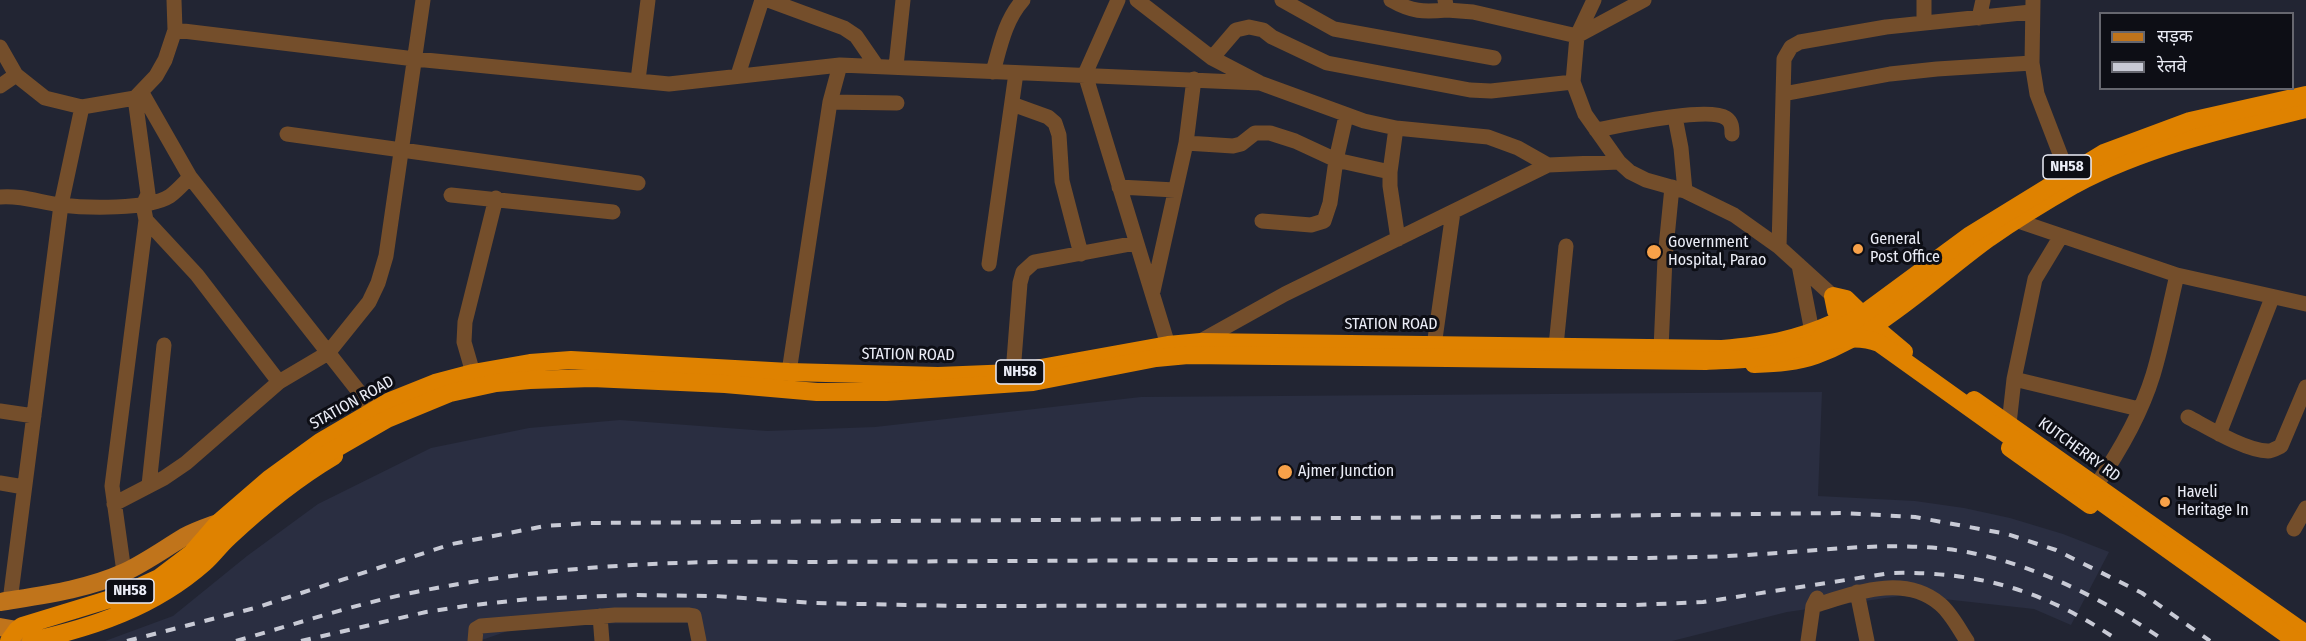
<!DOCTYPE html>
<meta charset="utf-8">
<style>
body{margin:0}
#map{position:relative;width:2306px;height:641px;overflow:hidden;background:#222533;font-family:"Fira Sans Condensed","Noto Sans Devanagari",sans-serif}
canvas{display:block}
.legend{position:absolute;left:2099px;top:12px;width:195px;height:78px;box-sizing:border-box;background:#0d0e15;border:2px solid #66676f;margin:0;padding:8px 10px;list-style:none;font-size:18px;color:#ebedf7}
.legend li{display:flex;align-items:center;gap:12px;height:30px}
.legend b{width:30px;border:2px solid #66676f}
</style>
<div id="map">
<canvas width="2306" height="641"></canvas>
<ul class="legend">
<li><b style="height:8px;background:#c0741b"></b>सड़क</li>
<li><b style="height:8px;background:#c8cad5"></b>रेलवे</li>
</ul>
</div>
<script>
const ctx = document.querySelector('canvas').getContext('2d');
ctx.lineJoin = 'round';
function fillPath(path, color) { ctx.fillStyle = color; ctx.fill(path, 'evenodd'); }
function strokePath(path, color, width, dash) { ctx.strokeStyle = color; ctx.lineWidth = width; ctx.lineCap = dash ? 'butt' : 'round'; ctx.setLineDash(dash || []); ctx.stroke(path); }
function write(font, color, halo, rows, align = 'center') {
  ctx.font = font + ' "Fira Sans Condensed",sans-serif'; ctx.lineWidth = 6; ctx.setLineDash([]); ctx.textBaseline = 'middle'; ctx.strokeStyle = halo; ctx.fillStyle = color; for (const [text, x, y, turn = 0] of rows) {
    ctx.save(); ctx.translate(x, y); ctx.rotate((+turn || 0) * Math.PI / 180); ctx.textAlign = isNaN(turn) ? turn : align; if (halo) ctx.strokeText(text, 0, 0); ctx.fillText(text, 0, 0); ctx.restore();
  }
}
fillPath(new Path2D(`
 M 1822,392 L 1818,496 L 1915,501 L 1964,508 L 2010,518 L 2063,534 L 2109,552 L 2071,625 L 2034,609 L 1907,595 L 1787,612 L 1672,641 L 705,641 L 692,623 L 528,624 L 479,641 L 105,641 L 173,616 L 247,556 L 318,504 L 431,448 L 529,428 L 620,420 L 767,431 L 875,427 L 1141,397 Z`), '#2a2e41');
strokePath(new Path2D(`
 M 768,0 L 844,28 L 856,36 L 876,65
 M 1118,0 L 1085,74 L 1168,345
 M 1137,0 L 1212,58 L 1260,83 L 1364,121 L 1396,128 L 1488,137 L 1518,148 L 1548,165
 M 1282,0 L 1334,29 L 1494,58
 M 1391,0 C 1412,12 1423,12 1447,10
 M 1445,0 L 1447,10 L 1473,12 L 1577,36 L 1644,0
 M 1594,0 L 1577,36 L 1573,82 L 1585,114 L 1619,162 L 1630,172 L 1646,180 L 1685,191 L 1734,215 L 1779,247 L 1833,296
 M 2033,0 L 2032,63 L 2037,94 L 2072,185
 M 1979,18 L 1983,0
 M 1924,23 L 1924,0
 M 175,30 L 415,59 L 669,84 L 840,65 L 1260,83
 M 0,47 L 16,75 L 45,98 L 82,107 L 135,98 L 156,76 L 165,60 L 175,30 L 174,0
 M 1212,58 L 1236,30 L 1249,27 L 1263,30 L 1272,37 L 1327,63 L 1470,90 L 1491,91 L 1573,82
 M 896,66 L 903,0
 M 993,72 C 1000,47 1005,20 1023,0
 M 738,75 L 762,0
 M 638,80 L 648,0
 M 0,86 L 16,75
 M 142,93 L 190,177 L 367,402
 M 1783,94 L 1890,74 L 1937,69 L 2032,63
 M 830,102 L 897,103
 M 1012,104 L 1048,117 L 1055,123 L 1059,135 L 1062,181 L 1081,254
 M 1675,117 L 1681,148 L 1685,191
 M 1396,128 L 1390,172 L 1390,186 L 1398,239
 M 1596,130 C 1619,126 1708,106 1726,118 C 1732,122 1732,128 1732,134
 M 287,134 L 638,183
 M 1186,143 L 1233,146 L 1241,144 L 1255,133 L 1270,133 L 1295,141 L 1336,160 L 1390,172
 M 1119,187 L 1175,190
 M 451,195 L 613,212
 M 0,197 C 20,195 39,202 60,205 C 86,208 148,210 170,196 C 177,191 184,183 190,177
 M 146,220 L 197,275 L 279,382
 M 1262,221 L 1311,225 L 1324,221 L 1330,203 L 1336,160 L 1346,116
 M 2018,221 L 2177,275 L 2306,304
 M 1779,247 L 1784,59 L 1791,47 L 1800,42 L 1886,27 L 2031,12
 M 989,264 L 1016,73
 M 1799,265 L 1814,342
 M 1153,291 L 1186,143 L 1194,79
 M 1197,343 L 1285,294 L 1548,165 L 1619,162
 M 1434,346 L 1453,212
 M 1556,346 L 1566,246
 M 1661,349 L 1665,258 L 1672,187
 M 789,372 L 830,102 L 840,65
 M 473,373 L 464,342 L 465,322 L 496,198
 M 1013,373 L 1020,283 L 1023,272 L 1034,262 L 1136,243
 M 2014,379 L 2139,409
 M 0,411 L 34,416
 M 2188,417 C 2207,427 2246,451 2268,451 C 2272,451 2277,448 2281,446 L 2306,387
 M 2009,424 L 2014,379 L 2035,279 L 2061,236
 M 2219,434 L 2272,298
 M 0,483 L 24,487
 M 149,485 L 164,345
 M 2095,487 C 2118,454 2141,414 2153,375 C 2163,342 2169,308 2177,275
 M 114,504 L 164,478 L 186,463 L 279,382 L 328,353 L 369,302 L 378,283 L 386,256 L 423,0
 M 2294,529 L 2306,508
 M 124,572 L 112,486 L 146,220 L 143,205 L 148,194 L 135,98
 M 1857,592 L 1867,641
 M 10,601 L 61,205 L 82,107
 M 1813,606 C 1853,594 1903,573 1940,604 C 1951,613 1959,629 1967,641
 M 600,616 L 602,641
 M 475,641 L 476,629 L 481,626 L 615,615 L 688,615 L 694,616 L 699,641
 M 1808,641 L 1813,606 L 1817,598`), '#744e2b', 15);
strokePath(new Path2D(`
 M 0,602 C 43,595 85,590 125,572 C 146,562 164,549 184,537 C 195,531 207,527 218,523 L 220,525
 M 0,627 L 17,630 L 27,640`), '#c0741b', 18);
strokePath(new Path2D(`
 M 1853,327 L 1836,311 L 1833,296 L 1846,299 L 1879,331 L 1904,352
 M 1754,364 C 1775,363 1797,362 1816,355 C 1881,331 1934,278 1989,238 C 2015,220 2046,201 2074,185 C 2145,147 2228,128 2306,109
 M 1974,400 L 2306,634
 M 2010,448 L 2090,505
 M 9,641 L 17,630 L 22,626 L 120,596 L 159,578 L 192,553 L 218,523 L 269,479 L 320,442 L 390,401 L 435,383 L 473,373 L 530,363 L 571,360 L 789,372 L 938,376 L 1013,373 L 1168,345 L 1201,342 L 1722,349 C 1765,345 1794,341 1834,323
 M 31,641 C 94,627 154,607 204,563 C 213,555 220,545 229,537 C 261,507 297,478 334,456`), '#df8200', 18);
strokePath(new Path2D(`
 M 127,641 L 255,608 L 452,544 L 545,526 L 589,523 L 1497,517 L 1843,513 L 1915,517 L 2007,534 L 2056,550 L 2142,593 L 2210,641
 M 236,641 C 296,624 355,604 416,592 C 544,566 673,560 802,562 L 1649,558 C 1686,557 1725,557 1762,554 C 1830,550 1899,540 1967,552 C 2037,565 2107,601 2165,641
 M 301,641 L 426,612 L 465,606 L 529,599 L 632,595 L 715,596 L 814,603 L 958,606 L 1636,605 L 1703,602 L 1891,573 C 1980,571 2046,591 2119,641`), '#c8cad5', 4, [10, 10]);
strokePath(new Path2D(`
 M 1820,338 L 1855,320 L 1969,236 L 2104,153 L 2190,121 L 2306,95
 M 316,460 L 387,419 L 450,393 L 496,383 L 530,380 L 592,378 L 725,384 L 817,392 L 886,392 L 1033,382 L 1156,358 L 1188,355 L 1706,361 C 1724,360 1743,360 1761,357 C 1795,351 1847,329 1879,343 L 2296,641`), '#df8200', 18);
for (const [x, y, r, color] of [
 [1858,249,6,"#f7a149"],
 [1654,252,8,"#f7a149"],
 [1285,472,8,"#f7a149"],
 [2165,502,6,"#f7a149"]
]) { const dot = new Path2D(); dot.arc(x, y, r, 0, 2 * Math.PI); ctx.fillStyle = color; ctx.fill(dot); strokePath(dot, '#0d0e15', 2); }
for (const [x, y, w] of [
 [2067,167,48],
 [1020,372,48],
 [130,591,48]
]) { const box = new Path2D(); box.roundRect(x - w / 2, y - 12, w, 24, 4.5); ctx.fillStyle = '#0d0e15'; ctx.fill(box); strokePath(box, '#ebedf7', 1.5); }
write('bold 15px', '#ebedf7', null, [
 ["NH58",2067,167],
 ["NH58",1020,372],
 ["NH58",130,591]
]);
write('16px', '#ebedf7', '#0d0e15', [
 ["General",1870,240],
 ["Post Office",1870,258],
 ["Government",1668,243],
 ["Hospital, Parao",1668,261],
 ["Ajmer Junction",1298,472],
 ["Haveli",2177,493],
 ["Heritage In",2177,511]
], 'left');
write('16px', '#ebedf7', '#0d0e15', [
 ["STATION ROAD",1391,325],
 ["STATION ROAD",908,355,1],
 ["STATION ROAD",352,403,-29],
 ["KUTCHERRY RD",2079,450,36]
]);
</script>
